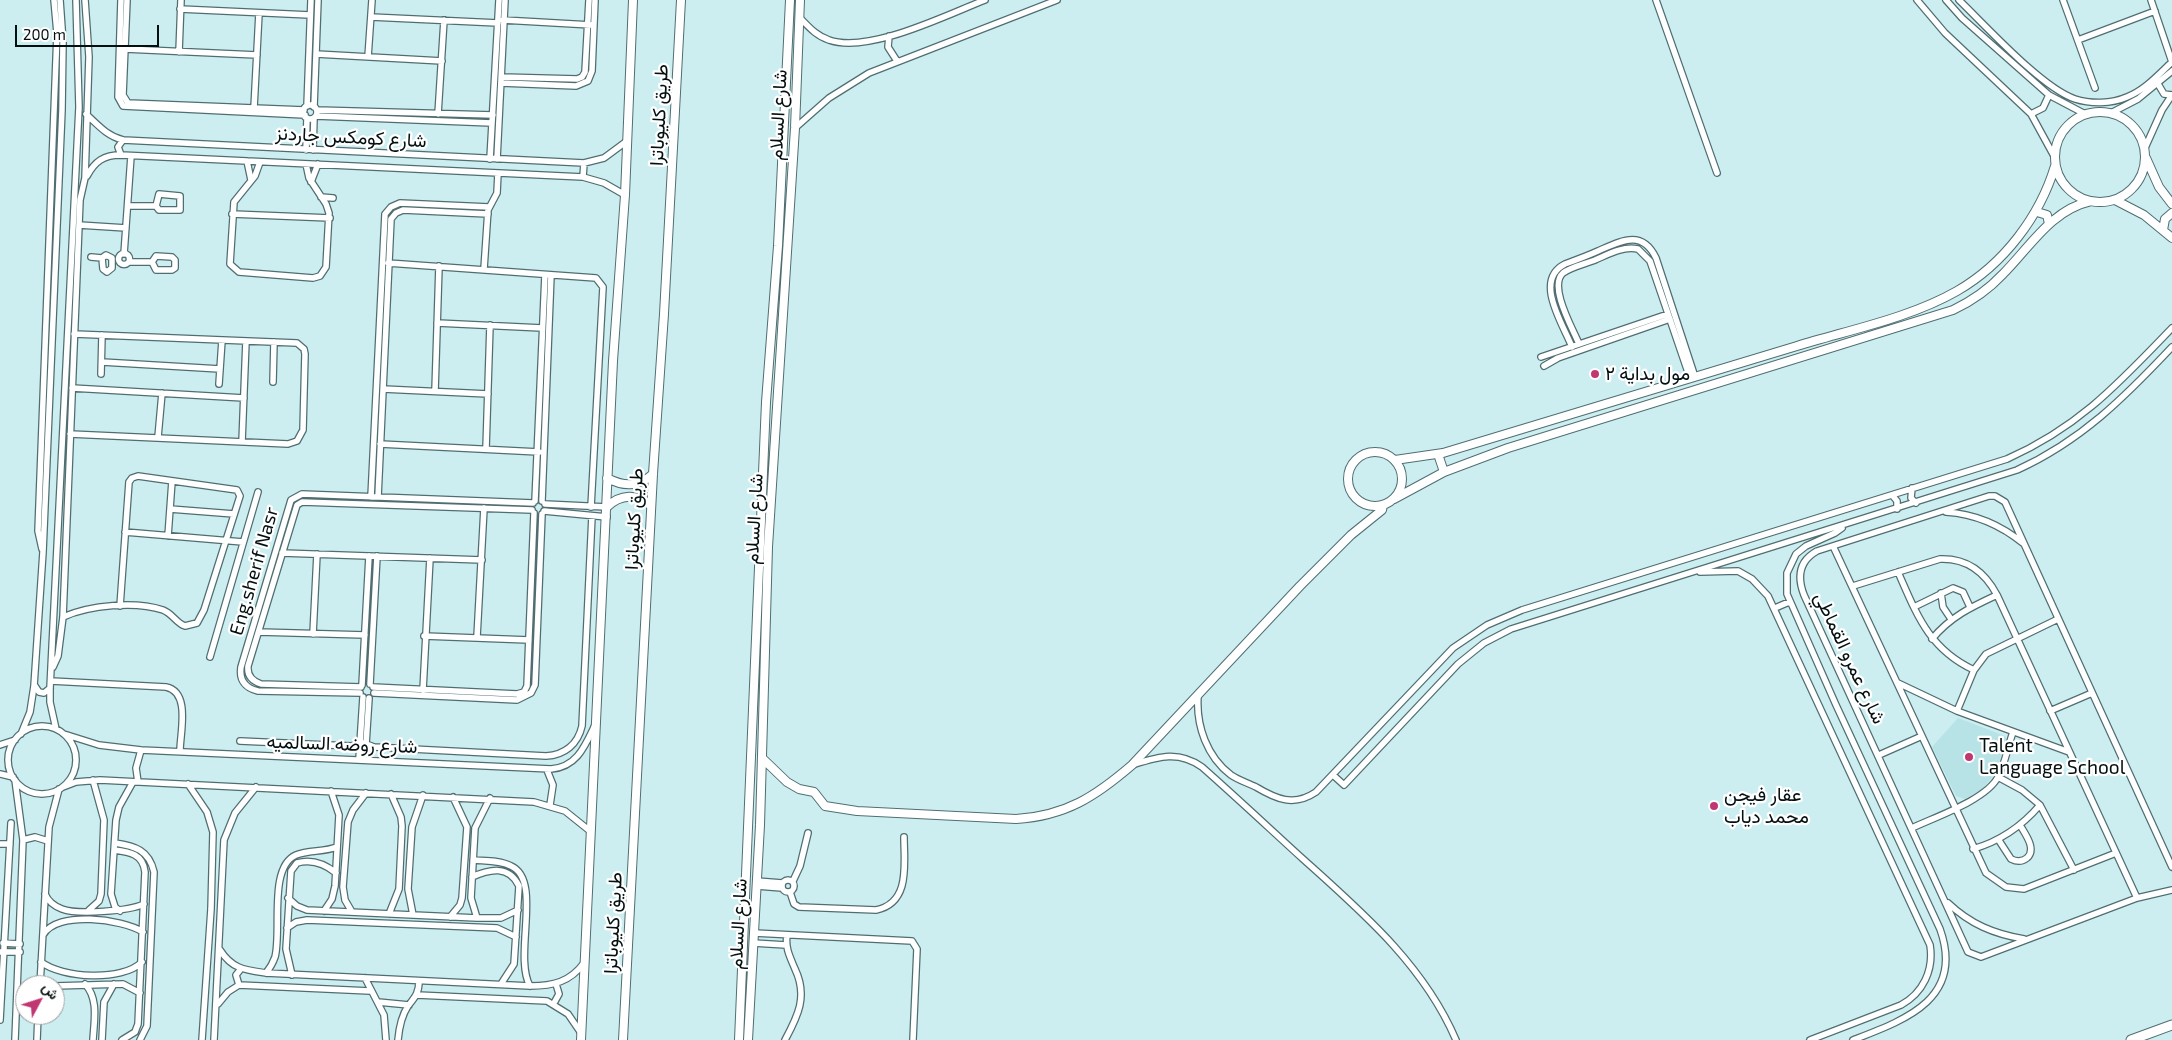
<!DOCTYPE html>
<meta charset="utf-8">
<style>
body{margin:0}
#map{position:relative;width:2172px;height:1040px;overflow:hidden;background:#cdeef1;font-family:"Exo 2",Vazirmatn,sans-serif}
canvas{display:block}
.north{position:absolute;left:15px;top:975px;width:50px;height:50px;box-sizing:border-box;background:#fff;border:1px solid #9b9f9f;border-radius:50%;rotate:50deg;font-size:14px;font-weight:700;line-height:20px;text-align:center;color:#040f10}
.north::after{content:'';display:block;margin:auto;width:18px;height:22px;background:#c03772;clip-path:polygon(50% 0,100% 100%,50% 72%,0 100%)}
.scale{position:absolute;left:15px;top:25px;width:144px;height:22px;box-sizing:border-box;border:2px solid #040f10;border-top:0;padding-left:6px;font-size:15px;line-height:18px;white-space:nowrap;color:#040f10;-webkit-text-stroke:4px #fff;paint-order:stroke}
</style>
<div id="map">
<canvas width="2172" height="1040"></canvas>
<div class="north">ش</div>
<div class="scale">200 m</div>
</div>
<script>
const ctx = document.querySelector('canvas').getContext('2d');
ctx.lineJoin = 'round';
function fillPath(path, color) { ctx.fillStyle = color; ctx.fill(path, 'evenodd'); }
function strokePath(path, color, width, dash) { ctx.strokeStyle = color; ctx.lineWidth = width; ctx.lineCap = dash ? 'butt' : 'round'; ctx.setLineDash(dash || []); ctx.stroke(path); }
function write(font, color, halo, rows, align = 'center') {
  ctx.font = font + ' "Exo 2",Vazirmatn,sans-serif'; ctx.lineWidth = 4.5; ctx.setLineDash([]); ctx.textBaseline = 'middle'; ctx.strokeStyle = halo; ctx.fillStyle = color; for (const [text, x, y, turn = 0] of rows) {
    ctx.save(); ctx.translate(x, y); ctx.rotate((+turn || 0) * Math.PI / 180); ctx.textAlign = isNaN(turn) ? turn : align; if (halo) ctx.strokeText(text, 0, 0); ctx.fillText(text, 0, 0); ctx.restore();
  }
}
fillPath(new Path2D(`
 M 1958,718 L 2005,736 L 2007,740 L 1994,775 L 1981,790 L 1965,799 L 1956,796 L 1932,747 Z`), '#b7e2e6');
const street = new Path2D(`
 M 121,0 L 118,97 L 123,106 L 305,115
 M 127,0 L 123,95 L 128,103 L 304,110
 M 1656,0 L 1717,173
 M 1917,0 L 1945,33 L 2031,114 L 2054,156
 M 1946,0 L 1962,18 L 2049,95 L 2085,114
 M 1959,0 C 1986,26 2042,88 2075,99 C 2091,104 2111,104 2127,97 C 2145,90 2158,75 2172,62
 M 2063,0 L 2095,88
 M 2151,0 L 2172,62
 M 180,9 L 310,15
 M 371,17 L 498,23
 M 799,17 C 808,26 816,36 829,40 C 869,54 946,15 985,0
 M 503,20 L 591,25
 M 889,36 L 888,47 L 897,61
 M 2078,40 L 2155,11
 M 125,49 L 257,55
 M 179,52 L 181,0
 M 316,54 L 442,61
 M 368,57 L 372,0
 M 502,77 L 577,79 L 582,77 L 585,72 L 589,0
 M 501,83 L 576,86 L 588,81 L 592,71 L 595,0
 M 2158,84 L 2164,94 L 2172,95
 M303 112a7 7 0 1 1 14 0a7 7 0 1 1-14 0Z
 M 307,106 L 311,0
 M 314,107 L 318,0
 M 254,108 L 259,13
 M 317,110 L 493,115
 M 2111,113 L 2138,99 L 2172,71
 M 86,114 C 98,125 107,136 123,140 L 584,163 L 604,158 L 627,141
 M 438,114 L 444,20
 M 2031,114 L 2043,108 L 2049,95
 M 316,116 L 492,123
 M 795,128 L 829,98 L 869,73 L 1057,0
 M 306,150 L 307,118
 M 313,150 L 314,118
 M 2144,150 L 2162,110 L 2172,95
 M 121,155 L 118,147 L 123,140
 M 490,159 L 499,0
 M 497,159 L 505,0
 M 247,161 L 251,180
 M 260,162 L 255,176 L 234,202 L 230,264 L 239,272 L 313,278 L 320,276 L 326,267 L 329,213 L 326,204 L 309,178 L 306,164
 M 87,176 C 95,161 104,155 121,155 L 583,177 L 604,183 L 625,195
 M 583,177 L 584,163
 M 311,182 L 318,164
 M 159,194 L 180,196 L 180,210 L 159,210 L 156,206 Z
 M 321,197 L 333,198
 M 128,206 L 156,206
 M 232,214 L 330,218
 M 79,225 L 126,228
 M118.5 259a5.5 5.5 0 1 1 11 0a5.5 5.5 0 1 1-11 0Z
 M 124,254 L 131,156
 M 106,255 L 112,258 L 112,268 L 107,272 L 103,269 L 102,258 Z
 M 156,256 L 172,257 L 175,260 L 175,268 L 172,270 L 156,270 L 152,262 Z
 M 91,257 L 102,258
 M 130,262 L 152,262
 M 388,263 L 596,278 L 603,287 L 591,507
 M 484,269 L 488,210 L 497,193 L 498,173
 M 437,323 L 542,328
 M 1579,344 C 1573,329 1548,286 1563,273 C 1571,267 1585,264 1595,260 C 1609,254 1622,246 1638,249 L 1650,261 L 1690,378
 M 1572,347 C 1563,324 1533,280 1565,264 C 1576,260 1587,256 1598,251 C 1621,241 1642,229 1656,258 L 1695,377
 M 1541,357 L 1668,314
 M 102,362 L 220,369
 M 1544,366 L 1558,358 L 1670,319
 M 101,374 L 102,335
 M 273,382 L 274,342
 M 219,384 L 222,340
 M 72,388 L 244,398
 M 383,389 L 488,394
 M 435,391 L 439,266
 M 70,434 L 288,444 L 297,441 L 303,430 L 305,354 L 304,349 L 297,343 L 74,334
 M 158,437 L 162,393
 M 242,442 L 246,341
 M 380,444 L 539,452
 M 486,449 L 490,325
 M 1912,488 L 1911,498 L 1916,503
 M 1892,495 L 1897,501 L 1897,509
 M 371,497 L 385,214 L 391,207 L 400,203 L 489,207
 M 378,497 L 391,219 L 396,213 L 403,210 L 488,214
 M 535,501 L 545,275
 M 542,501 L 551,275
 M 545,504 L 607,507
 M 170,509 L 234,514
 M 544,511 L 607,517
 M 1946,512 C 1976,514 2001,525 2024,544
 M 1842,528 L 1835,533 L 1806,546 L 1796,554 L 1787,573 L 1787,594 L 1836,705 L 1940,929 C 1965,999 1905,1020 1853,1040
 M 125,532 L 243,542
 M 168,536 L 172,481
 M 1833,546 L 1986,873 L 2006,887 L 2024,889 L 2116,853
 M 42,549 L 38,531 L 57,33 L 54,0
 M 282,553 L 482,560
 M 1700,572 L 1738,571 L 1752,579 L 1768,596 L 1930,945 C 1934,970 1923,993 1901,1005 L 1810,1040
 M 1898,572 C 1917,615 1929,649 1974,670
 M 1853,586 L 1940,559 C 1967,558 1985,572 1997,595 L 2137,898
 M 1941,593 L 1943,607 L 1951,619
 M 1914,607 L 1953,588 L 1963,592 L 1970,607
 M 1775,608 L 1789,602
 M 63,617 C 90,605 135,601 163,610 C 173,614 176,623 185,626 L 197,623 L 204,610 L 240,496 L 237,490 L 138,476 L 132,478 L 129,482 L 120,606
 M 259,632 L 365,635
 M 313,634 L 317,554
 M 424,636 L 529,640
 M 477,637 L 484,508
 M 1932,639 C 1950,617 1971,607 1997,595
 M 210,657 L 258,492
 M 53,667 L 58,656 L 63,617 L 80,200 L 85,178 L 89,57 L 85,0
 M 51,681 L 166,687 C 191,692 180,733 180,751
 M 1898,683 L 1957,711 L 2069,752
 M 370,684 L 377,556
 M 362,685 L 369,556
 M 35,686 L 39,692 L 44,693 L 50,688
 M 361,687 L 261,684 C 252,681 247,675 248,666 L 297,505 L 302,502 L 532,510
 M 373,687 L 517,694 L 524,692 L 527,686 L 534,513
 M 423,690 L 430,558
 M 360,693 L 258,691 C 245,688 239,680 241,667 L 291,500 L 302,494 L 533,503
 M 374,693 L 517,700 L 531,693 L 535,685 L 542,514
 M 1198,696 C 1196,726 1207,757 1231,775 C 1238,780 1248,783 1256,787 C 1276,799 1294,807 1316,792 L 1453,648 L 1487,625 L 1522,610 L 2007,459 C 2079,427 2118,384 2172,328
 M 1957,711 L 1974,670 L 1986,654 L 2058,619
 M 2050,711 L 2092,693
 M8 760a34 34 0 1 1 68 0a34 34 0 1 1-68 0Z
 M 56,729 L 50,702 L 50,688 L 79,107 L 76,0
 M 21,734 L 30,712 L 34,686 L 43,552 L 62,110 L 63,42 L 60,0
 M 64,734 L 99,745 L 141,750 L 551,769 C 577,767 585,746 595,725
 M 240,741 L 351,746 C 368,743 357,741 374,747 L 546,756 C 565,755 578,744 582,726 L 592,516
 M 0,745 L 15,740
 M 1879,755 L 1922,736
 M 359,759 L 363,697
 M 365,760 L 369,698
 M 1132,765 C 1158,757 1178,750 1202,767 C 1236,797 1269,828 1303,859 C 1362,912 1424,965 1456,1040
 M 547,770 L 553,785 L 550,805
 M 0,774 L 13,777
 M 1333,775 L 1344,785 L 1458,664 L 1484,643 L 1511,629 L 2017,470 C 2081,441 2125,397 2172,347
 M 1998,777 L 2022,790 L 2040,805 L 2074,870
 M 138,782 L 136,768 L 141,750
 M 188,784 L 207,812 L 213,832 L 211,909 L 202,1040
 M 63,787 L 76,782 L 100,780 L 534,802 L 565,811 L 590,831
 M 1912,828 C 1935,817 1986,800 1998,777 C 2005,764 2008,746 2013,732
 M 1998,839 L 2011,859 C 2017,862 2022,862 2027,858 C 2037,849 2025,834 2020,825
 M 23,840 L 35,837 L 48,841
 M 115,843 C 135,846 149,850 154,872 L 147,1026 L 140,1040
 M 0,844 L 10,844
 M 1973,849 C 2001,841 2022,826 2040,805
 M 114,850 C 130,852 143,854 145,872 L 138,1024 L 135,1032 L 122,1040
 M 473,860 C 485,861 500,860 511,866 C 543,880 513,956 530,986
 M 2172,867 L 2005,502 L 1995,496 L 1989,496 L 1817,551 C 1799,561 1797,577 1804,595 L 1968,952 L 1981,957 L 2137,898 L 2172,890
 M 472,877 C 490,869 509,865 519,886 L 514,964 L 501,984
 M782 886a6 6 0 1 1 12 0a6 6 0 1 1-12 0Z
 M 757,881 L 782,883
 M 793,881 L 800,866 L 808,833
 M 757,886 L 782,888
 M 790,892 L 794,904 L 799,907 L 876,910 C 911,903 904,863 904,837
 M 45,894 C 48,901 54,906 62,909 C 78,915 129,911 144,904
 M 288,898 L 297,906 L 307,910 L 477,918 L 501,918 L 518,910
 M 1948,903 C 1970,924 1994,934 2024,939
 M 89,910 L 99,901 L 101,894 L 104,820 L 93,780
 M 120,911 L 115,907 L 111,894 L 116,820 L 119,807 L 133,782
 M 324,911 L 332,899 L 335,886 L 339,815 L 331,791
 M 352,912 L 345,900 L 343,887 L 348,822 L 353,810 L 366,793
 M 389,914 L 399,889 L 402,826 L 401,817 L 391,794
 M 413,915 L 408,889 L 412,827 L 423,795
 M 450,917 L 460,905 L 462,898 L 467,827 L 453,797
 M 477,918 L 471,898 L 475,828 L 490,798
 M 287,928 L 296,922 L 307,920 L 497,928 L 516,937
 M 754,933 L 912,941 L 917,949 L 913,1040
 M 43,935 C 57,910 122,919 143,932
 M 3,943 L 20,944
 M 753,943 L 786,945
 M 220,950 C 232,969 245,970 266,973 L 530,986 C 553,986 570,982 584,963
 M 0,952 L 20,952
 M 41,962 C 62,978 122,982 142,962
 M 266,973 C 270,968 273,963 275,957 C 282,931 268,867 296,855 C 308,850 324,852 337,847
 M 292,975 L 286,949 L 291,871 L 297,863 C 311,859 325,864 336,873
 M 365,978 L 384,1015 L 386,1040
 M 85,984 C 99,999 94,1021 93,1040
 M 40,985 L 49,827 L 59,789
 M 239,985 L 236,975 L 240,970
 M 55,986 L 123,984 L 140,993
 M 417,995 L 547,1001 L 568,1014 L 581,1033
 M 378,1002 L 409,1005
 M 554,1003 L 559,994 L 556,984
 M 218,1004 L 228,992 L 239,985 L 370,991
 M 0,1020 L 11,823
 M 15,1040 L 23,840 L 15,780
 M 37,1040 L 38,1015
 M 102,1040 L 104,1002 L 114,984
 M 214,1040 L 224,840 L 235,813 L 256,787
 M 398,1040 C 399,1029 402,1015 408,1006 C 415,997 419,993 419,981
 M 785,1040 C 798,1016 808,996 795,969 C 790,957 785,948 787,935`);
const secondary = new Path2D(`
 M2055 157a45 45 0 1 1 90 0a45 45 0 1 1-90 0Z
 M 2146,158 L 2159,187 L 2172,204
 M 2115,200 L 2144,215 L 2172,238
 M 2037,212 L 2047,215 L 2049,224
 M 2163,230 L 2165,219 L 2172,213
 M1348 479a27 27 0 1 1 54 0a27 27 0 1 1-54 0Z
 M 1438,454 L 1444,472
 M 1395,460 L 1443,453 C 1561,418 1679,382 1797,346 C 1849,330 1910,318 1957,291 C 2004,264 2040,216 2055,166
 M 607,478 C 624,487 639,487 653,474
 M 1394,499 L 1444,472 L 1508,448 L 1953,310 C 1972,301 1989,289 2003,274 C 2030,247 2051,210 2091,201
 M 607,507 C 620,494 638,493 651,506
 M 762,758 L 787,782 L 799,789 L 814,792 L 825,806 L 857,811 L 1016,819 C 1066,816 1096,796 1132,765 L 1300,586 L 1351,535 L 1382,510 L 1383,505
 M 581,1040 L 613,361 L 625,195 L 633,0
 M 623,1040 L 653,474 L 664,314 L 681,0
 M 739,1040 L 766,402 L 778,246 L 790,0
 M 748,1040 L 760,825 L 768,547 L 795,128 L 800,0`);
const primary = new Path2D(`
 M 2131,1040 L 2172,1025`);
strokePath(street, '#506e71', 8);
strokePath(secondary, '#506e71', 10);
strokePath(primary, '#506e71', 11);
strokePath(street, '#fff', 5.5);
strokePath(secondary, '#fff', 8);
strokePath(primary, '#fff', 9);
for (const [x, y, r, color] of [
 [1595,374,5,"#c03772"],
 [1969,757,5,"#c03772"],
 [1714,806,5,"#c03772"]
]) { const dot = new Path2D(); dot.arc(x, y, r, 0, 2 * Math.PI); ctx.fillStyle = color; ctx.fill(dot); strokePath(dot, '#fff', 2); }
write('19px', '#040f10', '#fff', [
 ["طريق كليوباترا",659,115,-87],
 ["شارع السلام",778,115,-87],
 ["شارع كومكس جاردنز",351,137,3],
 ["طريق كليوباترا",634,519,-87],
 ["شارع السلام",754,519,-87],
 ["Eng.sherif Nasr",254,571,-74],
 ["شارع عمرو القماطي",1850,658,65],
 ["شارع روضه السالميه",342,744,2],
 ["طريق كليوباترا",613,923,-87],
 ["شارع السلام",738,924,-87]
]);
write('19px', '#040f10', '#fff', [
 ["مول بداية ۲",1605,374],
 ["Talent",1979,746],
 ["Language School",1979,768],
 ["عقار فيجن",1724,795],
 ["محمد دياب",1724,817]
], 'left');
</script>
